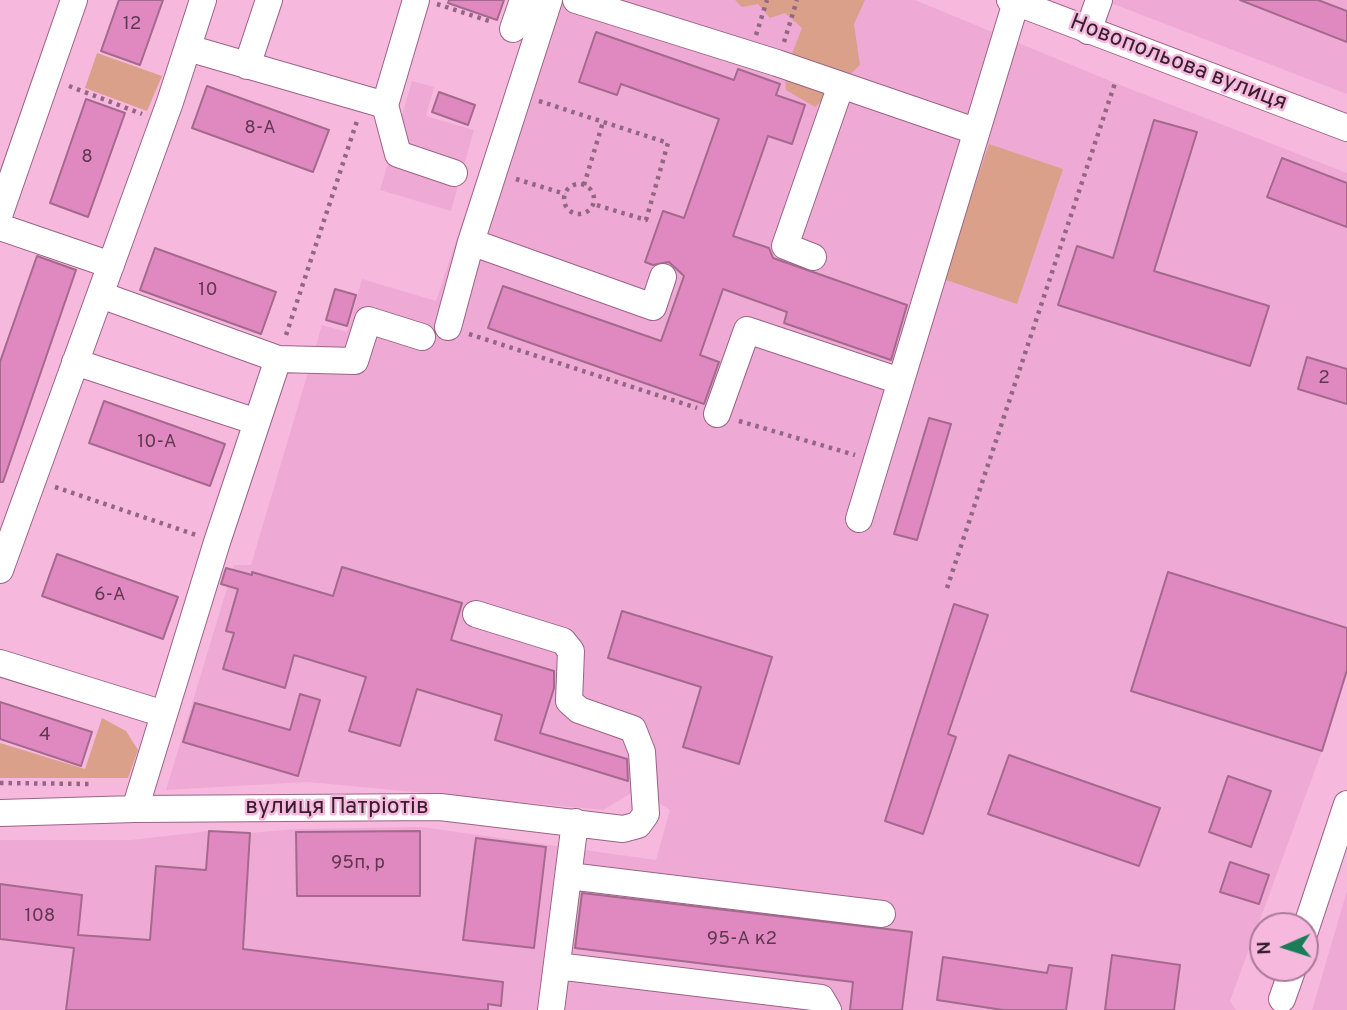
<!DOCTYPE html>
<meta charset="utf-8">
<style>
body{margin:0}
#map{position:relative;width:1347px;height:1010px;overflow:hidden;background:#f7b8de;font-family:Overpass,sans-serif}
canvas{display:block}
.north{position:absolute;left:1249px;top:912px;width:70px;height:70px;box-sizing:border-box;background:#f7b8de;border:2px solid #aa7a97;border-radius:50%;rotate:267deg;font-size:19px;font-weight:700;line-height:28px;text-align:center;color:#361e2d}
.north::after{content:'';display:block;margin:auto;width:24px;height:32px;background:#197e58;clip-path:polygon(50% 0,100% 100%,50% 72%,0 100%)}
</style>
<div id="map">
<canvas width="1347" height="1010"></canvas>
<div class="north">N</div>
</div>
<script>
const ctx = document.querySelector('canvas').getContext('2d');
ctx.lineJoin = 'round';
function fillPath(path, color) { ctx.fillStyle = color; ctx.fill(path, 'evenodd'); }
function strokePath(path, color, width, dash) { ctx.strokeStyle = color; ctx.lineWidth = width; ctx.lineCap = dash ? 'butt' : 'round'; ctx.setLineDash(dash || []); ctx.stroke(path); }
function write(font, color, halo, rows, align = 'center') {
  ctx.font = font + ' Overpass,sans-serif'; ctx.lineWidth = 5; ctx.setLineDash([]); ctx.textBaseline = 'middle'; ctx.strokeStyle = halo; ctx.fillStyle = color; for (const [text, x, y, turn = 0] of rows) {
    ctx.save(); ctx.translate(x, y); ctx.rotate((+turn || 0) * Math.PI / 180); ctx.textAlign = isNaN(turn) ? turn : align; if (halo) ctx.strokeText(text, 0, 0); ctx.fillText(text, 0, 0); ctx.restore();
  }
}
fillPath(new Path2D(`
 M 536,0 L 915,0 L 1115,83 L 1347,173 L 1347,670 L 1322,751 L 1230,1001 L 1236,1010 L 0,1010 L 0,840 L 131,840 L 209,831 L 250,833 L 295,829 L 422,827 L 656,860 L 670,810 L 638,789 L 603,810 L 308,782 L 166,790 L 234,565 L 251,565 L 322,325 L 347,332 L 362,279 L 436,301 Z
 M 1103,0 L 1347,0 L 1347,94 Z
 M 412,81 L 434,87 L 426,116 L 474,130 L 451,211 L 380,190 Z
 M 1347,891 L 1347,1010 L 1312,1010 Z`), '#eeaad4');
fillPath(new Path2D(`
 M 735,0 L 865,0 L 854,24 L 860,65 L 815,107 L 786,90 L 785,72 L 802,28 L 785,13 L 770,18 L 758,4 L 742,7 Z
 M 97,53 L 162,76 L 147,111 L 85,88 Z
 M 989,144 L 1063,169 L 1017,304 L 943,279 Z
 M 102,718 L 126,731 L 138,750 L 128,778 L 0,778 L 0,743 L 85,769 Z`), '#daa08a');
const building = new Path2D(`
 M 119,0 L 163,0 L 140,65 L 101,51 Z
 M 449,0 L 504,0 L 497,20 L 448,3 Z
 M 1240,0 L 1318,0 L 1347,11 L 1347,42 Z
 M 596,32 L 734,80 L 738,69 L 780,84 L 776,95 L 805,105 L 792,144 L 768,136 L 733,236 L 769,248 L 773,258 L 907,305 L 891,360 L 784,323 L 787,312 L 723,289 L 700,355 L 719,362 L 704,404 L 488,328 L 503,286 L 661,341 L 684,276 L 669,262 L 653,265 L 645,262 L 663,211 L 684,218 L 719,119 L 621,84 L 617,95 L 579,82 Z
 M 207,86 L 329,130 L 313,172 L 192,128 Z
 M 439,92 L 475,105 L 468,125 L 432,112 Z
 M 86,99 L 125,113 L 88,217 L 50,203 Z
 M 1154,120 L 1197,132 L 1154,271 L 1269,306 L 1250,366 L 1058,305 L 1077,246 L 1113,258 Z
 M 1282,158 L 1347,183 L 1347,227 L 1267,197 Z
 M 155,248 L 276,292 L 261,334 L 140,290 Z
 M 37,256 L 76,270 L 3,482 L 0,482 L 0,362 Z
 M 335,289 L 356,295 L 347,326 L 326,320 Z
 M 1307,357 L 1347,369 L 1347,404 L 1298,389 Z
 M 104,401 L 225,444 L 210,486 L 89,443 Z
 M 929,418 L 951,424 L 917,540 L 894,534 Z
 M 57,554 L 178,597 L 163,639 L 42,596 Z
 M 342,567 L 462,603 L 451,640 L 554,671 L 554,688 L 540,733 L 627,759 L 628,781 L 495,740 L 502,715 L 417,689 L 400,746 L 349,731 L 366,677 L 294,655 L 285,688 L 223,669 L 234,633 L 226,631 L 238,589 L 221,584 L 226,568 L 252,575 L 252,572 L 333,596 Z
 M 1168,572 L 1347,628 L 1347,670 L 1322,751 L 1131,691 Z
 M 954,604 L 988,615 L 948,734 L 956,737 L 923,834 L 885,821 Z
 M 622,611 L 772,657 L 739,764 L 683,747 L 701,687 L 608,658 Z
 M 300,694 L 320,700 L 298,776 L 183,742 L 195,703 L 290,730 Z
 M 0,702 L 92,732 L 81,766 L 0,739 Z
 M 1009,755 L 1160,808 L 1139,866 L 988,814 Z
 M 1228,776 L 1271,791 L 1251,847 L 1209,832 Z
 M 209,831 L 250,833 L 243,949 L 503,982 L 501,1006 L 488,1004 L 488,1010 L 66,1010 L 74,948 L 0,939 L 0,884 L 82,895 L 78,935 L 150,940 L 156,866 L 206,870 Z
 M 420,831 L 420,896 L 297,896 L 296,832 Z
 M 476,838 L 546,847 L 534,948 L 463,940 Z
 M 1230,862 L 1269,875 L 1259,904 L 1220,892 Z
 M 582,893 L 912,932 L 902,1010 L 850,1010 L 853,982 L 575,948 Z
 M 1112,955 L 1180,965 L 1174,1010 L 1105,1010 Z
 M 943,957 L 1047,973 L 1049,965 L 1072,968 L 1066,1010 L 1003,1010 L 937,1000 Z`);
fillPath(building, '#e088c0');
strokePath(building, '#a36a8d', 2);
const minor = new Path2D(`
 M 416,0 L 385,105 L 398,154 L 454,173
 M 576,0 L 777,63 L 975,131
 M 1010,0 L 1347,128
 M 513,29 L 523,0
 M 1088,31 L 1099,0
 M 188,48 L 385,105
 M 247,66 L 269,0
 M 0,213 L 74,0
 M 0,227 L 111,265
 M 471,242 L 653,307 L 663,277
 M 813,257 L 785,246 L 841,85
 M 101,295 L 278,359 L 355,361 L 368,320 L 422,337
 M 448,327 L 471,242 L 549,0
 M 75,362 L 257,422
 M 717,414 L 747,330 L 900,381
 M 859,519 L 1016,2
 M 0,570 L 170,102 L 203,0
 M 0,663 L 164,714
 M 135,809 L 217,542 L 278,359
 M 0,813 L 135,809 L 440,807 L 623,829 L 638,825 L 646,814 L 642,752 L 633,729 L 579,710 L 569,701 L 571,651 L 563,641 L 476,614
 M 569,876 L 882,914
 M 1305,931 L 1347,804
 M 557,966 L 821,998 L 828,1010
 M 1282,999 L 1293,968
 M 551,1010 L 575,822`);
strokePath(minor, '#9b6386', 28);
strokePath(new Path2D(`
 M 437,4 L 492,22
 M 756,35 L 767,0
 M 784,42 L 797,0
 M 69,86 L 142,114
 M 539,101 L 668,143 L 646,220 L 593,204
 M 516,179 L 565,194
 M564 199a15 15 0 1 1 30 0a15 15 0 1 1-30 0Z
 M 584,185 L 603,122
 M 469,334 L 697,408
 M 286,335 L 357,121
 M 739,421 L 855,455
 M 55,487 L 196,535
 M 947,588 L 1115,83
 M 0,783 L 90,784`), '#926781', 4.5, [3.5, 5]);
strokePath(minor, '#fff', 26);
write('19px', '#603852', null, [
 ["12",132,25],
 ["8-А",260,129],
 ["8",87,158],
 ["10",208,291],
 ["2",1324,379],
 ["10-А",157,443],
 ["6-А",110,596],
 ["4",45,736],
 ["95п, р",358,864],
 ["108",40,917],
 ["95-А к2",742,940]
]);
write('23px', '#361e2d', '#f7b8de', [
 ["Новопольова вулиця",1178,64,21],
 ["вулиця Патріотів",337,808]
]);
</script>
